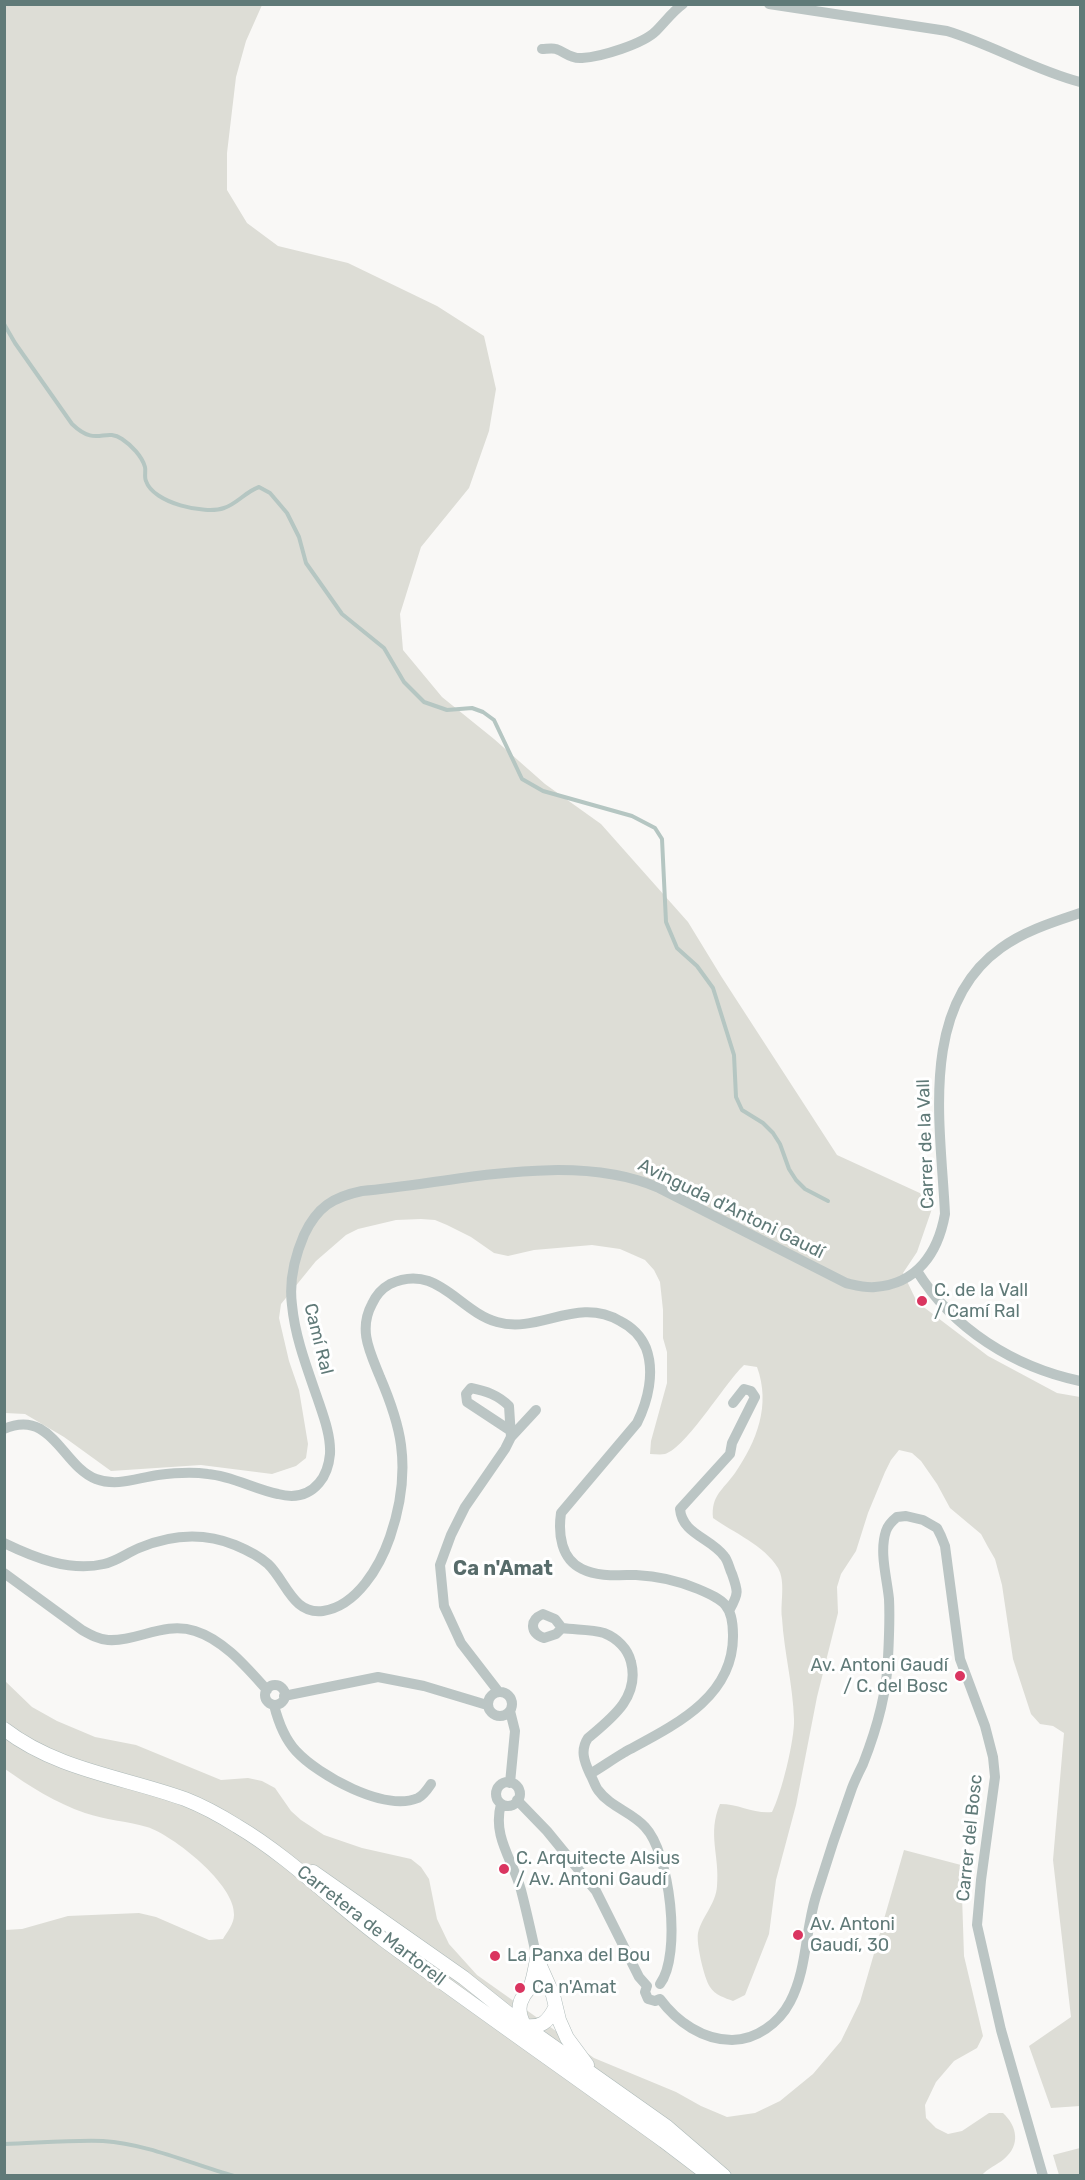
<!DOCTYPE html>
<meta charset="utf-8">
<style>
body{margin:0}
#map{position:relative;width:1085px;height:2180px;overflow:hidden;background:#f9f8f6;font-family:Rubik,sans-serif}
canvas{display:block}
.frame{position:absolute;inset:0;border:6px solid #607a78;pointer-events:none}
</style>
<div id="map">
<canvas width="1085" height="2180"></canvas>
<div class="frame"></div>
</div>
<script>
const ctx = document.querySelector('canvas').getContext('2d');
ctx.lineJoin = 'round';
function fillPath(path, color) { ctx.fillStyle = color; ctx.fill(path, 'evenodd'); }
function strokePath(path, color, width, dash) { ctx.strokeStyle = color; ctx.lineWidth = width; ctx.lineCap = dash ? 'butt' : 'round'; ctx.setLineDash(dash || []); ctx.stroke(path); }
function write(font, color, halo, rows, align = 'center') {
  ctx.font = font + ' Rubik,sans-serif'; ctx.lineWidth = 6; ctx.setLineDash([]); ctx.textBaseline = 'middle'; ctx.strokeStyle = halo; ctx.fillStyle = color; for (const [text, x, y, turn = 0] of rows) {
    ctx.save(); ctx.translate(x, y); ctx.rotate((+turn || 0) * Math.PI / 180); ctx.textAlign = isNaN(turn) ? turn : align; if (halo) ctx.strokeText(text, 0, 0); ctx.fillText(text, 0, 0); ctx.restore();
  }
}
fillPath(new Path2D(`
 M 5,5 L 262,5 L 246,41 L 236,77 L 227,153 L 227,190 L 247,223 L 278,246 L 348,263 L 437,306 L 484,336 L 496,389 L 489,431 L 469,488 L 421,547 L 400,614 L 403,650 L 442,697 L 494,739 L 545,784 L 601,824 L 688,922 L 721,976 L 837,1155 L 935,1200 L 917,1252 L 903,1273 L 917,1302 L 988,1356 L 1057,1393 L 1080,1397 L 1080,2106 L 1051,2108 L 1029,2046 L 1071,2017 L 1053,1860 L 1064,1733 L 1053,1726 L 1040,1724 L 1031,1714 L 1013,1659 L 1002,1585 L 995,1559 L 988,1547 L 981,1534 L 950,1508 L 937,1484 L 921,1461 L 912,1453 L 899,1450 L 891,1460 L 885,1472 L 868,1513 L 856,1551 L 841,1574 L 837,1587 L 838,1613 L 817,1697 L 796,1805 L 776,1880 L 769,1934 L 745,1995 L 733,2001 C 725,1998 715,1995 710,1987 C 704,1978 696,1943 698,1933 C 702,1916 716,1904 717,1886 C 720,1856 707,1834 720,1804 C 739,1804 754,1814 772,1812 C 781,1795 795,1739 794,1719 C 793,1685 784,1652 782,1618 C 780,1603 786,1582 778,1568 C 764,1545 734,1533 713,1518 C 711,1495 723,1490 735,1473 C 757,1441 771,1405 757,1367 L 744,1365 C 724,1384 687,1447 665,1454 C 660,1455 655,1454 650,1454 L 651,1441 L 667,1383 L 667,1352 L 663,1338 L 663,1310 L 660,1282 L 654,1270 L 645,1260 L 620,1249 L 592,1245 L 534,1250 L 508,1256 L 494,1253 L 471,1237 L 447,1225 L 435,1220 L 421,1219 L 396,1220 L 358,1229 L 346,1235 L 316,1261 L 281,1304 L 279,1318 L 289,1361 L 299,1390 L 308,1444 L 306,1458 L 296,1466 L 272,1474 L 201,1465 L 111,1471 L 64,1437 L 25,1414 L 5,1413 Z
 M 4,1680 L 32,1707 L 57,1721 L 95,1737 L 136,1745 L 221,1780 L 248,1778 L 262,1781 L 275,1788 L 291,1811 L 301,1820 L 324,1835 L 362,1848 L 411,1859 L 421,1867 L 429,1879 L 437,1919 L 449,1944 L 477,1975 L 594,2058 L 676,2092 L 701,2106 L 727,2117 L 755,2113 L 780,2101 L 813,2074 L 841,2041 L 860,2002 L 904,1850 L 961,1865 L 964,1956 L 983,2036 L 977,2048 L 954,2061 L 936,2082 L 925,2105 L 926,2118 L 936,2128 L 948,2134 L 962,2131 L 989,2113 L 1003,2113 C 1017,2126 1021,2145 1004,2159 C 997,2165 988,2168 981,2176 L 5,2175 L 5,1930 L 22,1929 L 68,1916 L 139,1913 L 156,1917 L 209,1940 L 223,1939 C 227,1932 234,1924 234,1915 C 236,1885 173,1835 147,1827 C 127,1821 105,1820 85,1813 C 56,1803 29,1786 5,1769 Z
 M 1080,2148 L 1080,2175 L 1059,2175 L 1053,2155 Z`), '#ddddd6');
strokePath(new Path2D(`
 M 4,324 L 15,343 L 72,424 C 97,448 104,427 122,439 C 131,445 142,456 145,467 C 146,471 144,477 146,481 C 153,503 205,515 224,508 C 237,504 245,492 259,487 L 270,493 L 287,513 L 299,537 L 306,563 L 342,614 L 384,648 L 404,682 L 424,702 L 447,710 L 472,708 L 483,712 L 494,720 L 522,779 L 543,791 L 632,816 L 655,828 L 662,839 L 666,922 L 677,948 L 697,966 L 713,988 L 734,1055 L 736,1097 L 742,1110 L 763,1123 L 773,1133 L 780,1144 L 789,1169 L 796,1180 L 805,1189 L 828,1201
 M 4,2144 C 37,2143 70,2140 103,2141 C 148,2144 191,2164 234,2176`), '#b5c6c2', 4);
const secondary = new Path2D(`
 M 4,1729 C 57,1770 124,1777 185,1799 C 203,1806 221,1816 237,1826 C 291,1858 334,1903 384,1940 C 477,2008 571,2074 664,2141 L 710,2176
 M 313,1872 L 464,1978 L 524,2026 L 667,2127 L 724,2176
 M 537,1959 L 553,1995 L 559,2020 L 567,2038 L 587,2065
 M 524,2025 C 520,2017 517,2006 523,1997 C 525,1992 529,1990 531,1985 C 534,1977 535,1968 537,1960
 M 525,2026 C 541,2028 548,2022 555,2008`);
strokePath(secondary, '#aebab9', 15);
strokePath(new Path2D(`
 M 769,4 L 947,31 C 993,45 1034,70 1080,82
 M 542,49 C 546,49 552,48 556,49 C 565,52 571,59 582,58 C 601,57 643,44 656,31 C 666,21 672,12 683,4
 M 917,1271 C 953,1329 1014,1367 1080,1381
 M 4,1429 C 52,1408 62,1466 96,1479 C 117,1487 137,1478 158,1475 C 174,1473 193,1472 208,1474 C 232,1476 254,1489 278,1494 C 293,1498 308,1496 319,1483 C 326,1475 329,1465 330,1454 C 331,1435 323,1415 317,1397 C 307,1368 295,1337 292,1305 C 289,1282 295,1256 304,1235 C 317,1207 333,1197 362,1191 C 455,1183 572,1150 659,1188 L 846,1283 C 855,1285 865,1288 875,1287 C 917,1284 938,1253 945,1214 C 941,1127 918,1007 1001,948 C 1024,931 1053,922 1080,913
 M 511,1437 L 536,1410
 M 4,1543 C 35,1558 70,1572 104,1564 C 117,1561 127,1553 139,1548 C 170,1535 203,1532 235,1545 C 247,1550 259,1556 268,1564 C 286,1581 293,1615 323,1611 C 357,1606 380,1566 390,1537 C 400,1508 405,1475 401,1445 C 398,1422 389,1398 380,1377 C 370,1352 358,1330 372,1304 C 376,1295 381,1289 390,1284 C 437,1262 458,1311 497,1322 C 539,1334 577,1296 620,1321 C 632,1327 641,1336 646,1348 C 655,1372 648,1401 637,1423 L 561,1513 C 558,1534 561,1559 582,1569 C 598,1577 618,1575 636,1575 C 657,1576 679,1581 698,1589 C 724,1600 733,1605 733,1635 C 734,1698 673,1726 625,1752 C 613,1759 602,1767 590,1774 C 593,1779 595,1786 598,1790 C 610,1807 632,1812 645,1827 C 670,1853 682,1955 660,1984
 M 4,1573 L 82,1630 C 91,1635 98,1639 108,1640 C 137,1642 164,1621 195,1631 C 224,1640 247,1668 267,1690
 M 730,1609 C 739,1593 738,1591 732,1574 C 729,1568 728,1560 724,1556 C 711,1538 682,1534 680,1509 L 730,1454 L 732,1443 L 755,1397 L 751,1391 L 744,1389 L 733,1403
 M 562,1628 L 555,1619 L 543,1614 C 529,1620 530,1633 544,1638 L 556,1634 L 562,1628 C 576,1630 591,1629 604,1633 C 617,1638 628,1649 631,1662 C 640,1697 612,1718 588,1738 C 580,1750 584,1761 590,1774
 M265 1695a10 10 0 1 1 20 0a10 10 0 1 1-20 0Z
 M 498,1691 L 461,1643 L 444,1606 L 440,1565 L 451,1535 L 465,1507 L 505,1449 L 511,1437 L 509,1406 C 498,1395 486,1391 471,1388 L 466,1394 L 467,1402 L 511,1431
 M488 1704a12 12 0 1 1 24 0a12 12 0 1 1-24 0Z
 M 284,1696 L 378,1677 L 424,1686 L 487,1705
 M 274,1705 C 278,1721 284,1738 296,1751 C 318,1775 384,1812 418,1798 C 424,1795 427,1790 431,1784
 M 510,1711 L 515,1731 L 510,1783
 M496 1794a12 12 0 1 1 24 0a12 12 0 1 1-24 0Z
 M 517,1800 L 547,1831 L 596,1891 L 639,1977 L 647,1986
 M 501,1804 C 492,1837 513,1860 521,1890 C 527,1913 532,1936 537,1959
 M 647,1986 L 645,1992 L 648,1999 L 655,2001 L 660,1999
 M 660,1999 C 677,2022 703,2040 732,2040 C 756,2040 779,2023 790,2002 C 807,1970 805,1931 816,1896 C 827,1860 839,1824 852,1788 C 855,1780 859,1772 863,1764 C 876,1731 887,1693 888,1658 C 889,1639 890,1618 889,1599 C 887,1578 879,1552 886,1531 C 888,1525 892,1521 897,1517 L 906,1516 L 923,1520 L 937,1528 L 941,1536 L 945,1546 L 960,1659 L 985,1726 L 993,1757 L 995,1777 L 981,1880 L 977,1925 L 1001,2030 L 1043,2176`), '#bbc5c4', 10);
strokePath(secondary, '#fff', 14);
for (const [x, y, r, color] of [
 [922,1301,6,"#da3560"],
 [960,1676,6,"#da3560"],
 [504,1869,6,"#da3560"],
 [798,1935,6,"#da3560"],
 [495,1956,6,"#da3560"],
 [520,1988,6,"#da3560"]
]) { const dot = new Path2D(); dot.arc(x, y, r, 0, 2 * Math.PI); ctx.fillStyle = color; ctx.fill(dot); strokePath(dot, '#fff', 2); }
write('18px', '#607a78', '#fff', [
 ["Carrer de la Vall",926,1144,-92],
 ["Avinguda d'Antoni Gaudí",731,1209,26],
 ["Camí Ral",318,1339,76],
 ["Carrer del Bosc",970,1838,-84],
 ["Carretera de Martorell",371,1926,38]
]);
write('18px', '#607a78', '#fff', [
 ["C. de la Vall",934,1291],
 ["/ Camí Ral",934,1312],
 ["Av. Antoni Gaudí",948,1666,"right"],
 ["/ C. del Bosc",948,1687,"right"],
 ["C. Arquitecte Alsius",516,1859],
 ["/ Av. Antoni Gaudí",516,1880],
 ["Av. Antoni",810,1925],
 ["Gaudí, 30",810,1946],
 ["La Panxa del Bou",507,1956],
 ["Ca n'Amat",532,1988]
], 'left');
write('bold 20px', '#576b6a', '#fff', [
 ["Ca n'Amat",503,1569]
]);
</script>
